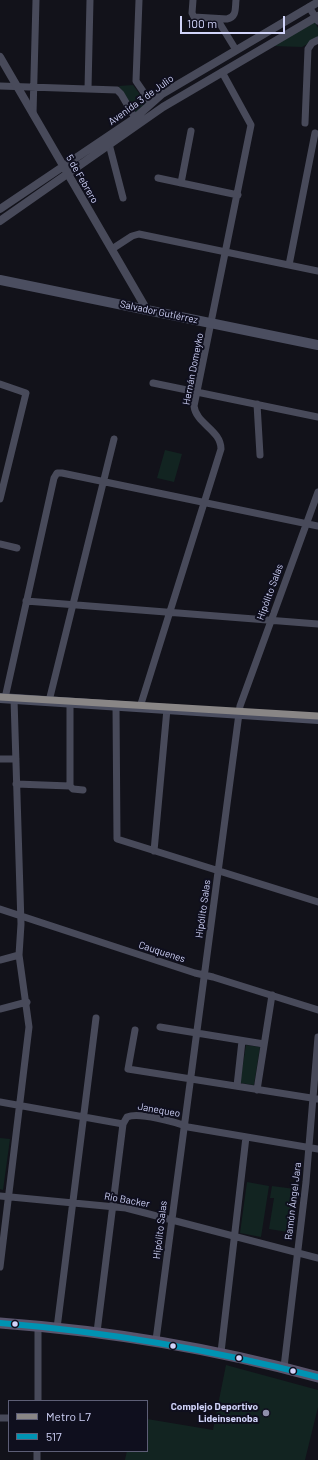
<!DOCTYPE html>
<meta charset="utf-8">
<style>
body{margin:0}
#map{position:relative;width:318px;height:1460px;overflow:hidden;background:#12121a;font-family:Barlow,sans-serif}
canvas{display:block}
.legend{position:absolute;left:8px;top:1400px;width:140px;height:52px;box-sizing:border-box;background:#0f0f1e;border:1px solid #5d5e76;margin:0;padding:5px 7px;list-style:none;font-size:12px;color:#d1d4f9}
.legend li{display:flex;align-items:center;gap:8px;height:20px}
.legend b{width:20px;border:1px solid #5d5e76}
.scale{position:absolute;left:180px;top:16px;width:105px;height:18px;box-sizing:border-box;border:2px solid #d1d4f9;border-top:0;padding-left:5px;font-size:12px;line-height:14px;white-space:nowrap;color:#d1d4f9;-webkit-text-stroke:3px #0f0f1e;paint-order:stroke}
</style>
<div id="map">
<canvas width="318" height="1460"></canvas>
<ul class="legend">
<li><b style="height:5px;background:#898686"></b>Metro L7</li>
<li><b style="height:5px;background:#0093b3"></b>517</li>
</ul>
<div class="scale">100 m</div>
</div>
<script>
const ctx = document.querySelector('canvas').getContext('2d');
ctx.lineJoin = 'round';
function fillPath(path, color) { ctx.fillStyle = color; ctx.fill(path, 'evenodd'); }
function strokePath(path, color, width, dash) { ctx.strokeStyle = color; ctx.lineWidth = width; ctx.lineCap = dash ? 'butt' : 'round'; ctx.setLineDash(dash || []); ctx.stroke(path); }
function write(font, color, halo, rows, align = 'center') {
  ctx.font = font + ' Barlow,sans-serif'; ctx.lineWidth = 4; ctx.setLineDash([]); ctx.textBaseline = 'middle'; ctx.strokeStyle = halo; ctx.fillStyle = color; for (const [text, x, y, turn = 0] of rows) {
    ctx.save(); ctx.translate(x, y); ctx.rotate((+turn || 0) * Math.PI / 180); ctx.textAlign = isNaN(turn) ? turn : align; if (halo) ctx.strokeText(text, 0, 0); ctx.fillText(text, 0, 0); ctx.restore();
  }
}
fillPath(new Path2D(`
 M 314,21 L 318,28 L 318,38 L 302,47 L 273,46 Z
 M 133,85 L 147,104 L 135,113 L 119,86 Z
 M 165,450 L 182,454 L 174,482 L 157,478 Z
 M 246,1045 L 260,1047 L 254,1085 L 240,1083 Z
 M 0,1138 L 10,1139 L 3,1190 L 0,1189 Z
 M 247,1182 L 269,1186 L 261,1237 L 240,1233 Z
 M 272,1186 L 295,1189 L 293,1201 L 283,1200 L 293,1201 L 288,1232 L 269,1229 L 274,1198 L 270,1198 Z
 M 226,1365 L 318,1390 L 318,1407 L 305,1460 L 125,1460 L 127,1451 L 147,1451 L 147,1419 L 213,1430 Z`), '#122421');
strokePath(new Path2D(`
 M 139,0 L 136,81 L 151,103
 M 193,0 L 192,13 L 194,17 L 227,19 C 237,17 235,8 236,0
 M 309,7 L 318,21
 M 217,19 L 236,50
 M 0,86 L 117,90 L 121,94 L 135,118
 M 88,89 L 90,0
 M 33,114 L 36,0
 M 305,123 L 308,49 L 312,43 L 318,40
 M 109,144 L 123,198
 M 158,178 L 238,195
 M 181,183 L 191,131
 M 112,249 L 132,236 L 139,234 L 318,271
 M 289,265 L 315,133
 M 153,383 L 318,417
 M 0,384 L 26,393 L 0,499
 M 257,404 L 260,455
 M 0,544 L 17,548
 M 26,601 L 318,624
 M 5,698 L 54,478 L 57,473 L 62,473 L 318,526
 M 49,701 L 114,439
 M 116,706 L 117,839 L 318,902
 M 140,707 L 221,449 C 221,430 196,424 194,406 L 251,125 L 222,72
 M 0,759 L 16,759
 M 16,784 L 70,786 L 73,789 L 83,790
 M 70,786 L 70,703
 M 154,851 L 167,709
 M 0,909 L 195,973 L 213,977 L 318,1010
 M 0,960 L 19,955
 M 0,1009 L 27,1002
 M 160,1027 L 264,1044
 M 135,1030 L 128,1069 L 318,1099
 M 237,1086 L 242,1041
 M 257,1090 L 272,995
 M 0,1102 L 123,1124
 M 0,1196 L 126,1208 L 318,1258
 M 0,1267 L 29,1027 L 19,955 L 21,924 L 14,699
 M 57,1328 L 96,1018
 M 97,1332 L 123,1124 L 127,1117 C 139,1112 176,1122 188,1127 L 318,1149
 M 156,1340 L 240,706 L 318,492
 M 221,1352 L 246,1137
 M 284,1367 L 306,1182 L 318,1037
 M 38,1401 L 38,1326
 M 0,1418 L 9,1418
 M 37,1460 L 37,1451`), '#484a5a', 7);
strokePath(new Path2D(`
 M 0,57 L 147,310
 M 0,209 L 135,118 L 162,94 L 318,2
 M 0,221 L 163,107 L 318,16`), '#484a5a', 8);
strokePath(new Path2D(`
 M 0,280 L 318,345
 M 0,698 L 318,719`), '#4b4e60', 10);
strokePath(new Path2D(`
 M 0,1323 C 108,1331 213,1348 318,1377`), '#59546c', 11);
strokePath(new Path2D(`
 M 0,1323 C 108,1332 213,1350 318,1377`), '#0093b3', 6);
strokePath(new Path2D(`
 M 0,697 L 318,716`), '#898686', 7);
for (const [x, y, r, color] of [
 [15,1324,3.5,"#d1d4f9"],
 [173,1346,3.5,"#d1d4f9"],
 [239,1358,3.5,"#d1d4f9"],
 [293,1371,3.5,"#d1d4f9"],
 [266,1413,4,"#8e90ab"]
]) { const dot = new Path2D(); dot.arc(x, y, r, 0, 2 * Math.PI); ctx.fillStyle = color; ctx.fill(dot); strokePath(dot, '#0f0f1e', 1.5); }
write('10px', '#d1d4f9', '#0f0f1e', [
 ["Avenida 3 de Julio",141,100,-36],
 ["5 de Febrero",82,179,60],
 ["Salvador Gutiérrez",159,312,12],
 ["Hernán Domeyko",193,369,-79],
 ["Hipólito Salas",270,592,-70],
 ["Hipólito Salas",203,909,-82],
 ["Cauquenes",162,952,18],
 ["Janequeo",159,1110,10],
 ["Río Backer",127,1200,10],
 ["Ramón Ángel Jara",293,1201,-83],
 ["Hipólito Salas",160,1230,-83]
]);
write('bold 10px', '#d1d4f9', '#0f0f1e', [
 ["Complejo Deportivo",258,1407],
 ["Lideinsenoba",258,1419]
], 'right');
</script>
